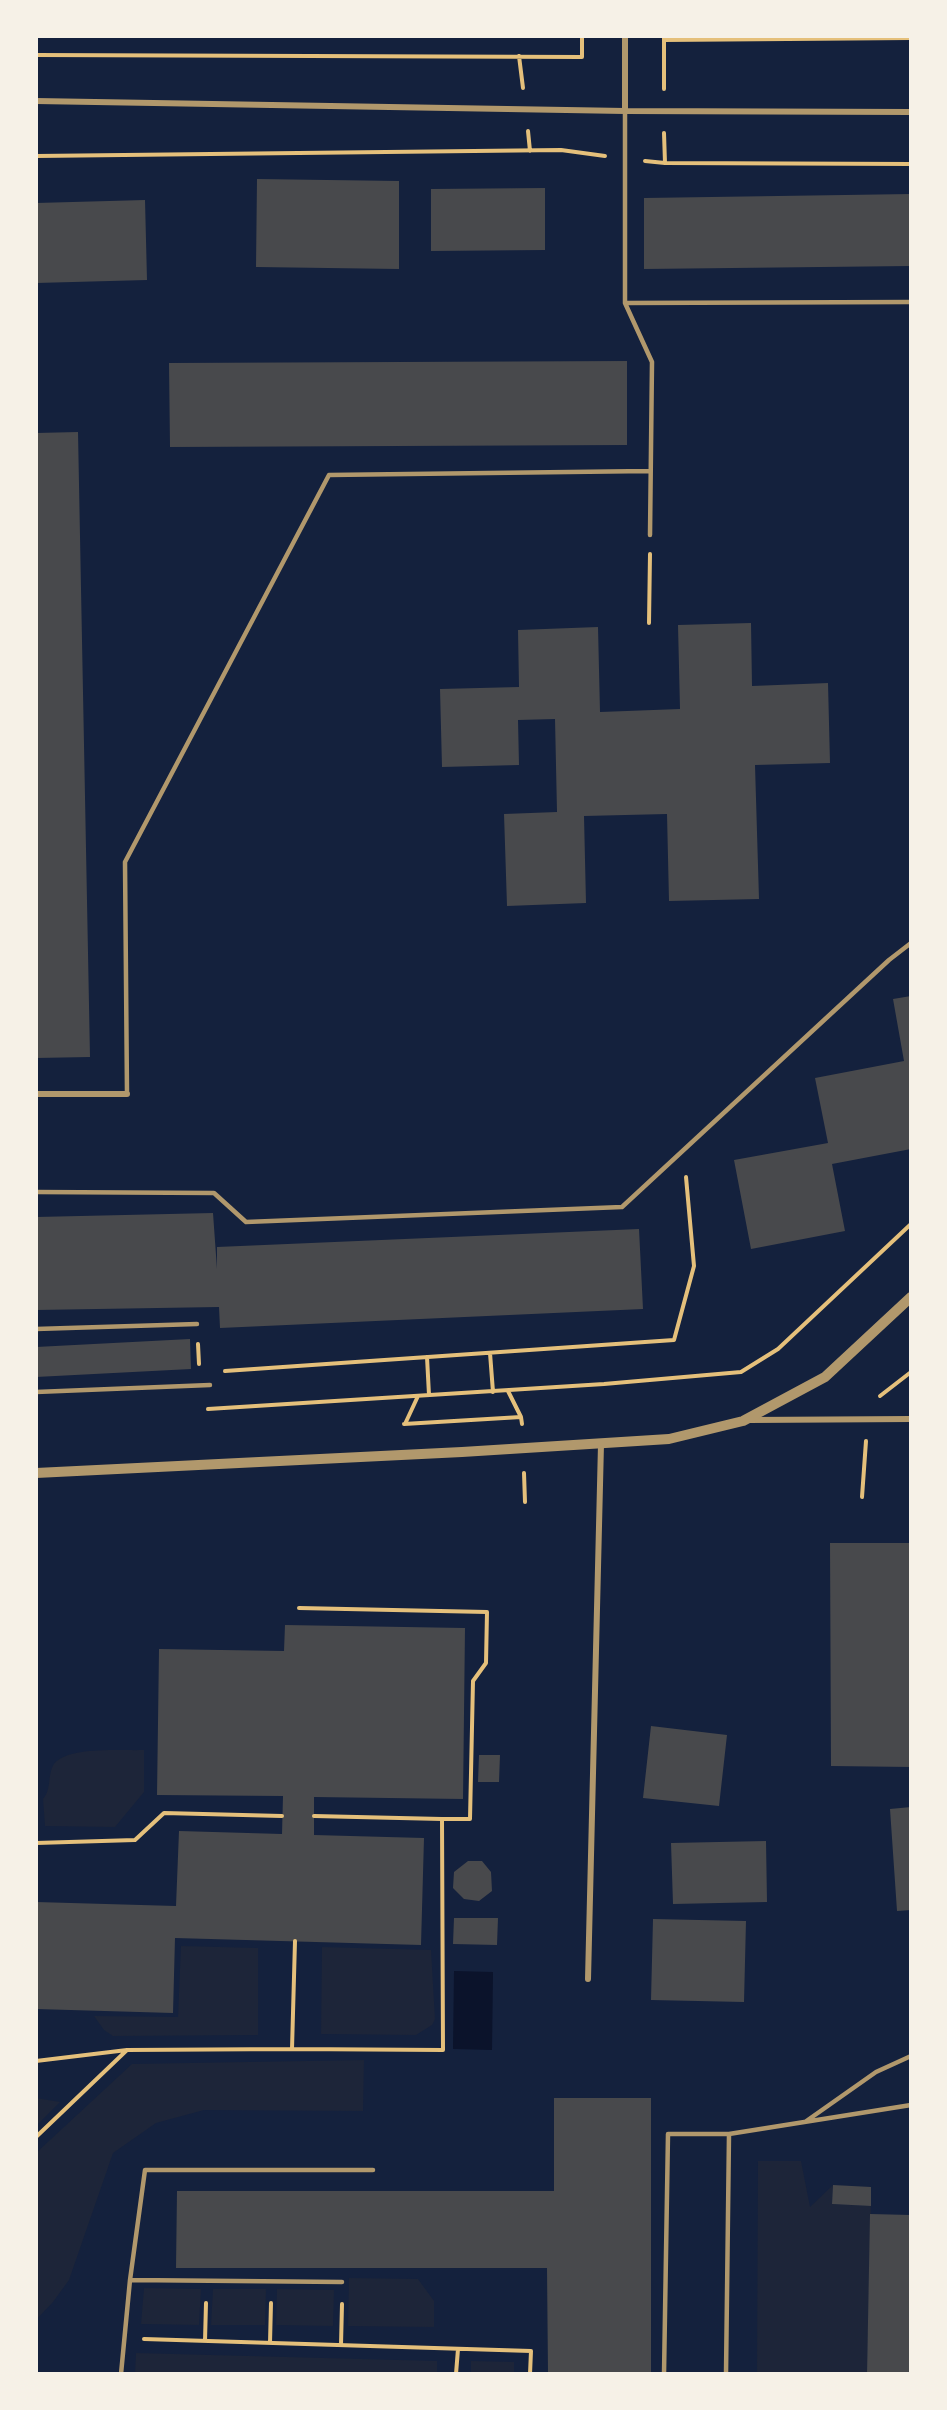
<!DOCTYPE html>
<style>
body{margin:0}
#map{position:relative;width:947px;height:2410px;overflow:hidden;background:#14213d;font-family:"Exo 2",sans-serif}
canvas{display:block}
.frame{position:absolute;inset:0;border:38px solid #f6f1e7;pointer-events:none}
</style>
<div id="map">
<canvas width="947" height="2410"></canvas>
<div class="frame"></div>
</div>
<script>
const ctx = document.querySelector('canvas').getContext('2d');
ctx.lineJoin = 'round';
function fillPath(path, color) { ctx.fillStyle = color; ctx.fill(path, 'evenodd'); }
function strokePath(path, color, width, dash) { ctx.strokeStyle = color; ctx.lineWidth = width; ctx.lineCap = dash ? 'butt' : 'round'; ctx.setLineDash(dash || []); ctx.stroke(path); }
fillPath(new Path2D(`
 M 144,1750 L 144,1792 L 115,1827 L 45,1826 L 43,1799 C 52,1789 47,1775 54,1764 C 68,1746 122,1751 144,1750 Z
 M 181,1946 L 258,1948 L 258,2035 L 113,2036 L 104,2030 L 94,2016 L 178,2017 Z
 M 322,1947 L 431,1950 L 435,2019 L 432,2025 L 416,2035 L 321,2034 Z
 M 364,2060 L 363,2111 L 204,2110 L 156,2123 L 113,2153 L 69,2280 L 53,2302 L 36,2320 L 36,2153 L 132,2064 Z
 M 36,2098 L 60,2102 L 36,2126 Z
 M 758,2161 L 801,2161 L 810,2207 L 833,2185 L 832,2204 L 871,2206 L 867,2374 L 757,2374 Z
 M 349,2278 L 418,2279 L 434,2301 L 434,2327 L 348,2326 Z
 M 144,2288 L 201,2289 L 199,2325 L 141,2324 Z
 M 213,2289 L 266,2289 L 265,2325 L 211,2325 Z
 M 277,2289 L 334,2290 L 333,2326 L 276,2325 Z
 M 136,2353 L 437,2361 L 437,2374 L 135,2374 Z
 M 471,2361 L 514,2362 L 514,2374 L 471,2374 Z`), '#1d2539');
fillPath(new Path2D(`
 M 454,1971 L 493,1972 L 492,2050 L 453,2049 Z`), '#0b132b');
fillPath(new Path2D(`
 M 257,179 L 399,181 L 399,269 L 256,267 Z
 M 545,188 L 545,250 L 431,251 L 431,189 Z
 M 911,194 L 911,266 L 644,269 L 644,198 Z
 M 145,200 L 147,280 L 36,283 L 36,203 Z
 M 627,361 L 627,445 L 170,447 L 169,363 Z
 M 78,432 L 90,1057 L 36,1058 L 36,433 Z
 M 751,623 L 752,686 L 828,683 L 830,763 L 755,765 L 759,899 L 669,901 L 667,814 L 584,816 L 586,903 L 507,906 L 504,814 L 557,812 L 555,719 L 518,720 L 519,765 L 442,767 L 440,689 L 519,687 L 518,630 L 598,627 L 600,712 L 680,709 L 678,625 Z
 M 911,996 L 911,1149 L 832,1164 L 845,1231 L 751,1249 L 734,1160 L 828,1143 L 815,1078 L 904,1061 L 893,999 Z
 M 213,1213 L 217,1269 L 217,1247 L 639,1229 L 643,1309 L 220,1328 L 219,1307 L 36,1310 L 36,1217 Z
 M 190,1339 L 191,1369 L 36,1377 L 36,1347 Z
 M 830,1543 L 911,1543 L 911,1767 L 831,1766 Z
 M 285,1625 L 465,1628 L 463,1799 L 314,1797 L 314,1835 L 424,1838 L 421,1945 L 175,1938 L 173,2013 L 36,2009 L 36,1902 L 176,1906 L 179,1831 L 282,1834 L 283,1796 L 157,1795 L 159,1649 L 284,1651 Z
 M 651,1726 L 727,1735 L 719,1806 L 643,1798 Z
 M 479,1755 L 500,1755 L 499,1782 L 478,1782 Z
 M 911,1807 L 911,1910 L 897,1911 L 890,1809 Z
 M 766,1841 L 767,1902 L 673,1904 L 671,1843 Z
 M 468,1861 L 482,1861 L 491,1872 L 492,1891 L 479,1901 L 464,1899 L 453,1888 L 454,1872 Z
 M 454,1918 L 498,1918 L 497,1945 L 453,1944 Z
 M 653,1919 L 746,1921 L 744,2002 L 651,2000 Z
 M 554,2098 L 651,2098 L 651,2374 L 548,2374 L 547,2268 L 176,2268 L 177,2191 L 554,2191 Z
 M 833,2185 L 871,2187 L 871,2206 L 832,2204 Z
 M 870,2214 L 911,2215 L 911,2374 L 867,2374 Z`), '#48494c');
strokePath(new Path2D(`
 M 664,40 L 911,38
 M 36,55 L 582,57 L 582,36
 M 519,56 L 523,88
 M 664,89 L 664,36
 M 528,131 L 530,151
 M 664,133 L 665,163
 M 36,156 L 561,150 L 605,156
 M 645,161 L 665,163 L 911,164
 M 649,623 L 650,554
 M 198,1344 L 199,1364
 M 490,1353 L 493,1392
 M 427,1357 L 429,1395
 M 225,1371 L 674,1340 L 694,1266 L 686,1177
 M 508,1391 L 521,1417
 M 880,1396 L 911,1372
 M 208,1409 L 604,1384 L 741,1372 L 778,1349 L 911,1224
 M 404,1424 L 521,1417 L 522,1424
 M 405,1424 L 418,1396
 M 524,1473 L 525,1502
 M 862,1497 L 866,1441
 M 299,1608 L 487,1612 L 486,1663 L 473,1681 L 470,1819 L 442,1819
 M 36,1843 L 135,1840 L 164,1813 L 282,1816
 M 292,2049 L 443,2050 L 442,1819 L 314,1816
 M 36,2061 L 127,2050
 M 36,2137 L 127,2050 L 292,2049 L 295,1941
 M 144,2339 L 531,2351 L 530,2374
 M 205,2341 L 206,2303
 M 270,2343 L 271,2303
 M 341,2345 L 342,2304
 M 456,2374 L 458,2349`), '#e5c07b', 4);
strokePath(new Path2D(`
 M 625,111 L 625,303 L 652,362 L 650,535
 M 625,303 L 911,302
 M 127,1094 L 125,862 L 329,475 L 649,471
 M 36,1192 L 214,1193 L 246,1222 L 622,1207 L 889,960 L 911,943
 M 36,1329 L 197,1324
 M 36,1392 L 210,1385
 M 805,2122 L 876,2072 L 911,2056
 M 130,2280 L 342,2282
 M 121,2374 L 130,2280 L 145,2170 L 373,2170
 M 664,2374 L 668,2134 L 729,2134 L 911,2105
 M 726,2374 L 729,2134`), '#b1986c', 4.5);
strokePath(new Path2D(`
 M 36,101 L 625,111 L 911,112
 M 625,111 L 625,36
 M 36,1094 L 127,1094
 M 749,1420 L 911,1419
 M 588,1979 L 601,1444`), '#b1986c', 6);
strokePath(new Path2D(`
 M 36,1473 L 462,1452 L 669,1439 L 743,1421 L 825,1377 L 911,1297`), '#b1986c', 10);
</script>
